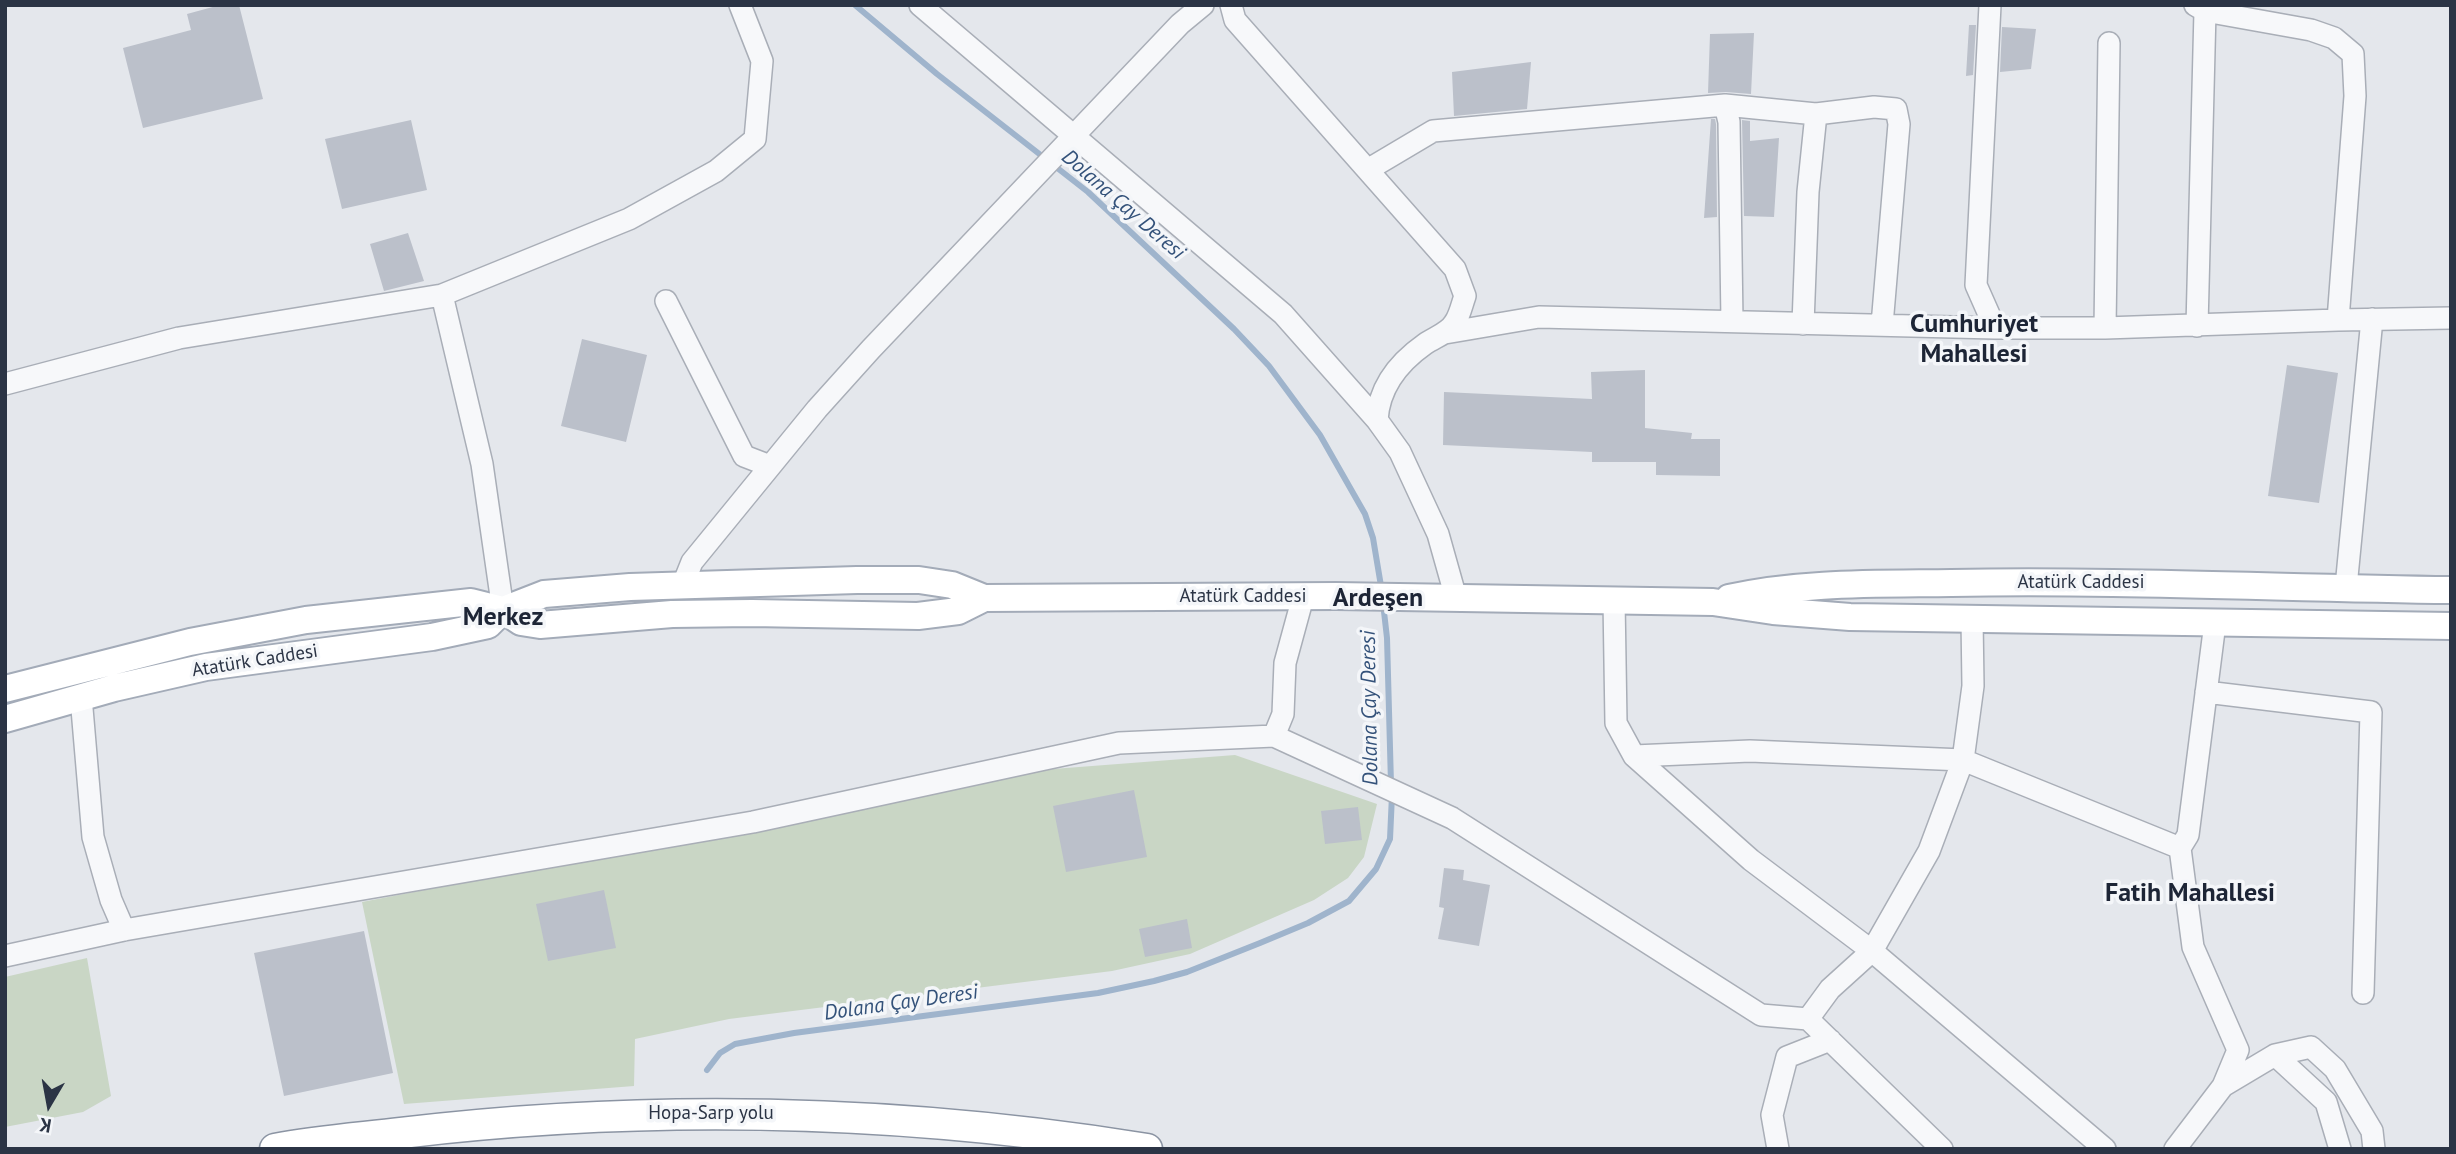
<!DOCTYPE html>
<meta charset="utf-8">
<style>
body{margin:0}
#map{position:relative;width:2456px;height:1154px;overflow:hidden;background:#e4e7ec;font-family:"PT Sans",sans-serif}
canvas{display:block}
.frame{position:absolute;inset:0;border:7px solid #2b3445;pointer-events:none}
.north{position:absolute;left:14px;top:1070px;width:70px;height:70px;-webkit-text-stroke:5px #f4f6f9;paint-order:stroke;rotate:190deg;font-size:19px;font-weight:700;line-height:28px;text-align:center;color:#2b3445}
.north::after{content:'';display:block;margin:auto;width:24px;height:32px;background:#2b3445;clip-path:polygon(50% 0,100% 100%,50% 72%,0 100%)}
</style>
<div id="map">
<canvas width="2456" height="1154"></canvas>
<div class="frame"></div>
<div class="north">K</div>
</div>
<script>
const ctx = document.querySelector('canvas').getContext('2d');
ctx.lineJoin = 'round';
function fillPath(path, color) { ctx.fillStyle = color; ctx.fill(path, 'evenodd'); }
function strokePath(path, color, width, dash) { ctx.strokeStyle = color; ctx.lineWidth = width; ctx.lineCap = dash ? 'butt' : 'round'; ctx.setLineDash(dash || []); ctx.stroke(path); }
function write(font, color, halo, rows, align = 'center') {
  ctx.font = font + ' "PT Sans",sans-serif'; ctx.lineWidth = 7; ctx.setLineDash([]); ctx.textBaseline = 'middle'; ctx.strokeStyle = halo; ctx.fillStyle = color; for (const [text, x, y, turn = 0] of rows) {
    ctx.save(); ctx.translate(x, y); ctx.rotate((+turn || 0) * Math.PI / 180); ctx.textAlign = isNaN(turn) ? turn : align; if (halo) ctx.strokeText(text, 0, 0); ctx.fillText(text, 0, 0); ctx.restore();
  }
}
fillPath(new Path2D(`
 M 1235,755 L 1377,804 L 1364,857 L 1348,878 L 1314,900 L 1190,954 L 1112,971 L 729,1019 L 635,1039 L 634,1086 L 404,1104 L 362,902 L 1053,769 Z
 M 87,958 L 111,1096 L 83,1112 L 5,1127 L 5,977 Z`), '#c9d6c5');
strokePath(new Path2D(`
 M 855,5 L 937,74 L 1088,192 L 1234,329 L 1269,366 L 1320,435 L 1365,514 L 1373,538 L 1382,592
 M 1383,603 L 1387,638 L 1391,784
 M 707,1070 L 720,1053 L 735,1044 L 794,1033 L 1098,993 L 1154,981 L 1187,972 L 1260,943 L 1308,923 L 1349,901 L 1376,869 L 1390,839 L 1392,795`), '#9fb4cc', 6);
fillPath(new Path2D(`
 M 220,5 L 239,5 L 263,99 L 143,128 L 123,48 L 191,30 L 187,14 Z
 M 1969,25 L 1976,25 L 1973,75 L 1966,76 Z
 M 2002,27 L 2036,29 L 2031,69 L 2000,72 Z
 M 1754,33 L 1751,94 L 1726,92 L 1708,93 L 1710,34 Z
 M 1531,62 L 1527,109 L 1454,116 L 1452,72 Z
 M 1711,119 L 1715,119 L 1716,124 L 1717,217 L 1704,218 Z
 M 411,120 L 427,190 L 342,209 L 325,139 Z
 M 1742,120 L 1750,121 L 1750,141 L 1779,138 L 1774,217 L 1744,216 Z
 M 408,233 L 424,281 L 384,291 L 370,244 Z
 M 582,339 L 647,355 L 626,442 L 561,426 Z
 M 2287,365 L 2338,373 L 2319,503 L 2268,496 Z
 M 1645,370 L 1645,428 L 1692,433 L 1691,439 L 1720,439 L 1720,476 L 1656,475 L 1656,462 L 1592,462 L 1592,452 L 1443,445 L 1444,392 L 1592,399 L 1591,372 Z
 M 1134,790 L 1147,857 L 1066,872 L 1053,806 Z
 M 1358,807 L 1362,840 L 1325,844 L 1321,811 Z
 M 1444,868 L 1464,870 L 1463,880 L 1490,885 L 1479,946 L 1438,939 L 1444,908 L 1439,907 Z
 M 604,890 L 616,948 L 548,961 L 536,904 Z
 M 1187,919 L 1192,948 L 1145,957 L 1139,929 Z
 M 364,931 L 393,1073 L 284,1096 L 254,953 Z`), '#bbc0ca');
const minor = new Path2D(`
 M 920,5 L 1283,314 L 1377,420 L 1400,452 L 1438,534 L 1456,598
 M 1231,5 L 1235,20 L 1455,269 L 1465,296 C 1462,304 1460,315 1455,322 C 1449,333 1435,337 1425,344 C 1398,363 1379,387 1377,420
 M 1990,5 L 1976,285 L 1995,328
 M 1725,105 L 1729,122 L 1732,321
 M 1369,169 L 1433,131 L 1725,105 L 1816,114 L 1874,107 L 1896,109 L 1899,124 L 1882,325
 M 442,295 L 482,464 L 503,610
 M 666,301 L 744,456 L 770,466
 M 2338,320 L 2451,318
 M 1803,324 L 1808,192 L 1816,114
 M 2197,326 L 2205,11
 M 2105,328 L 2109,43
 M 1445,333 L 1539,317 L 1995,328 L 2105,328 L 2338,320 L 2355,96 L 2353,54 L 2334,38 L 2311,30 L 2205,11 L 2195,5
 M 5,384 L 179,338 L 442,295 L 629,219 L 716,171 L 755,139 L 762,61 L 740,5
 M 697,585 L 686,577 L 692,562 L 817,409 L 871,349 L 1180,24 L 1203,5
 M 2346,587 L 2372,319
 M 1614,600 L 1616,723 L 1634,756 L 1751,860 L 1872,951 L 2105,1149
 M 2206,692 L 2371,712 L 2363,993
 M 81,697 L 93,837 L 111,900 L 124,930
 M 1274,736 L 1452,818 L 1761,1015 L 1808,1019 L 1830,989 L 1872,951 L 1929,851 L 1963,760 L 1973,686 L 1972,619
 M 1634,756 L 1750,751 L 1963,760 L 2180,848
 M 5,956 L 124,930 L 753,822 L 1119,743 L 1274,736 L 1283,714 L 1285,663 L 1303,597
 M 1808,1019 L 1942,1149
 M 2275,1055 L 2326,1102 L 2340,1149
 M 2223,1086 L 2275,1055 L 2311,1047 L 2335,1069 L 2372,1131 L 2374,1149
 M 1778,1149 L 1772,1115 L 1787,1057 L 1830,1040
 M 2175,1149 L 2223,1086 L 2238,1050 L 2193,947 L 2180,848 L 2188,835 L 2215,623`);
const major = new Path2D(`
 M 1729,598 C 1801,582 1877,584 1951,583 C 2118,580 2284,588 2451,590
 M 5,689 L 190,642 L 306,620 L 471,602 L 503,610 L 544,594 L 630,587 L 857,580 L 919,580 L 952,585 L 984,598 L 1336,596 L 1713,602 L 1773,611 L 1850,617 L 2451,626
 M 5,719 L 114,688 L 206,667 L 432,637 L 488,625 L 503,610 L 521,622 L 540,625 L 672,614 L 752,613 L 918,616 L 958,611 L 984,598`);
const highway = new Path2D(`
 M 275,1149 C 316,1141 359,1138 401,1133 C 653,1103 898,1109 1147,1149`);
strokePath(minor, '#a9aeb7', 24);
strokePath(major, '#a3abb8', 30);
strokePath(highway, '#8b94a3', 33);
strokePath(minor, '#f7f8fa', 21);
strokePath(major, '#fff', 26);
strokePath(highway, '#fff', 30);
write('19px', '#2b3445', '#f4f6f9', [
 ["Atatürk Caddesi",2081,583],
 ["Atatürk Caddesi",1243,597],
 ["Atatürk Caddesi",255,661,-9],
 ["Hopa-Sarp yolu",711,1114]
]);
write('italic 21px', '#34527a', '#f4f6f9', [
 ["Dolana Çay Deresi",1123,205,41],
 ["Dolana Çay Deresi",1370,708,-91],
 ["Dolana Çay Deresi",901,1003,-8]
]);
write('bold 26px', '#1d2536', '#f4f6f9', [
 ["Cumhuriyet",1974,325],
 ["Mahallesi",1974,355],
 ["Ardeşen",1378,599],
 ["Merkez",503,618],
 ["Fatih Mahallesi",2190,894]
]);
</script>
